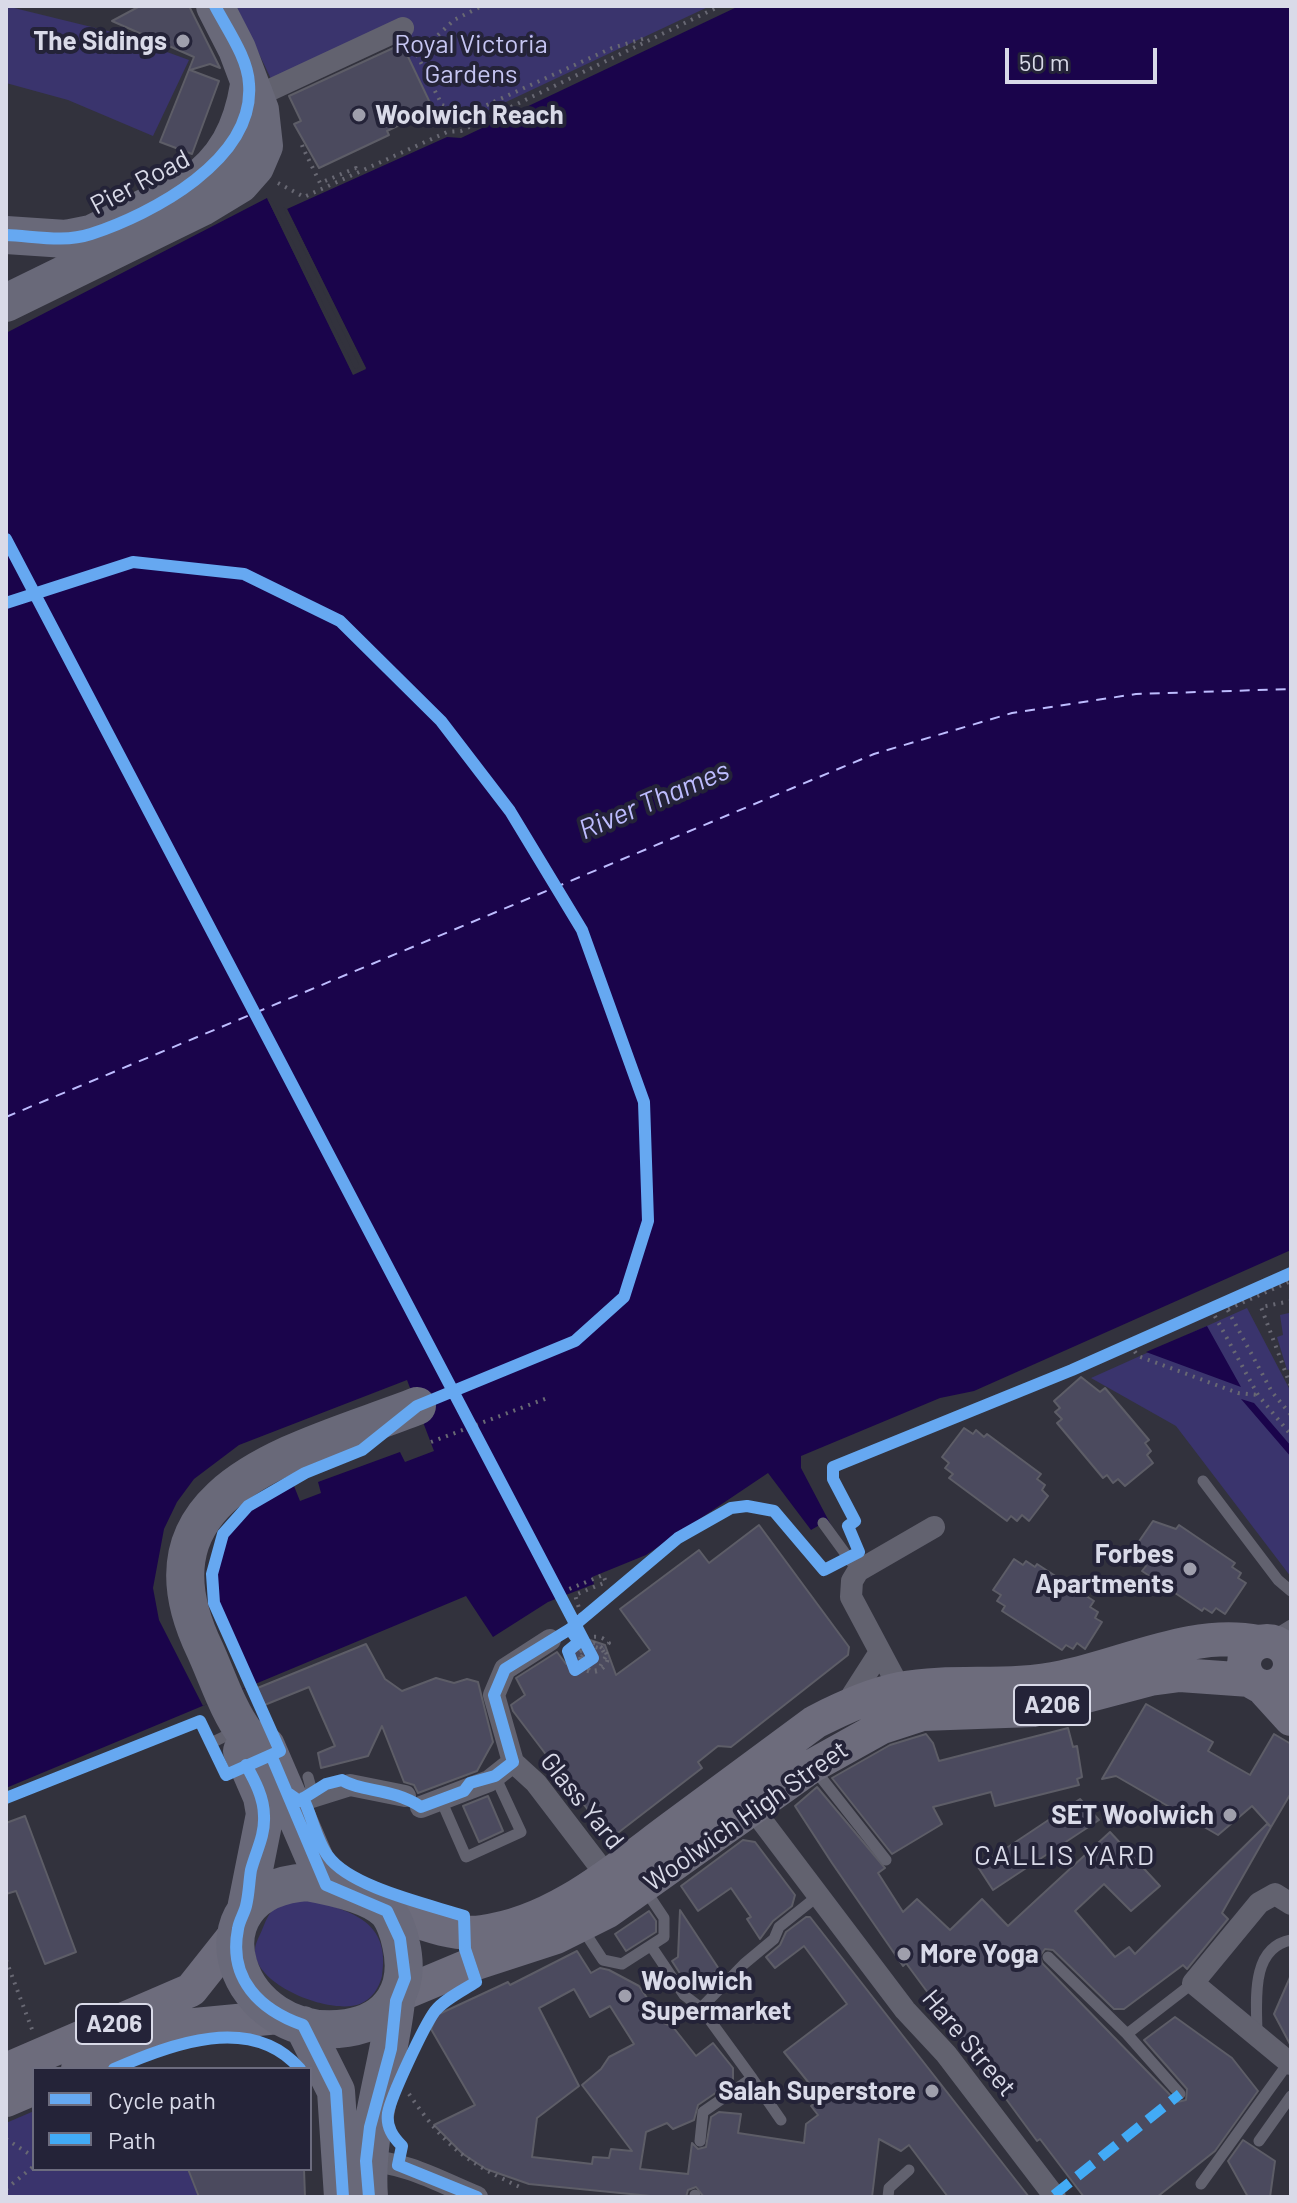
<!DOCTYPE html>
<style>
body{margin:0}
#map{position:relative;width:1297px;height:2203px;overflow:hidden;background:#32323d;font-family:Barlow,sans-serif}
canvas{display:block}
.frame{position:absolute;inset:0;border:8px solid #d9dae8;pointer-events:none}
.legend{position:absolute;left:32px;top:2067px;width:280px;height:104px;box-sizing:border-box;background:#242338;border:2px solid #6c6c7e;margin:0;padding:10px 14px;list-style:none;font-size:24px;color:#d9dae8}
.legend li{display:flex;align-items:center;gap:16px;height:40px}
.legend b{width:40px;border:2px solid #6c6c7e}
.scale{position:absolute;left:1005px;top:48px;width:152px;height:36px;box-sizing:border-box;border:4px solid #d9dae8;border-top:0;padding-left:10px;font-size:24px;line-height:28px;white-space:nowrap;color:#d9dae8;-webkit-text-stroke:6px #242338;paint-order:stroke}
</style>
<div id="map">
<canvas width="1297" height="2203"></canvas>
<div class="frame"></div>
<ul class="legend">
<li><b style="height:10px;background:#66a8f1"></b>Cycle path</li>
<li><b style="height:10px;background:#42abf6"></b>Path</li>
</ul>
<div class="scale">50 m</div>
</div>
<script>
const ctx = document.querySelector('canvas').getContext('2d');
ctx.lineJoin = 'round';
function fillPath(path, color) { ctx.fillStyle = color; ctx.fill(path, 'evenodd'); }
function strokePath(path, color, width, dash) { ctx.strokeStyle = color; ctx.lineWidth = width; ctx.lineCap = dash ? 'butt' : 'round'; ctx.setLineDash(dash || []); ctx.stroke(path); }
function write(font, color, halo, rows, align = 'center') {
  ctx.font = font + ' Barlow,sans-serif'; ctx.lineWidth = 8; ctx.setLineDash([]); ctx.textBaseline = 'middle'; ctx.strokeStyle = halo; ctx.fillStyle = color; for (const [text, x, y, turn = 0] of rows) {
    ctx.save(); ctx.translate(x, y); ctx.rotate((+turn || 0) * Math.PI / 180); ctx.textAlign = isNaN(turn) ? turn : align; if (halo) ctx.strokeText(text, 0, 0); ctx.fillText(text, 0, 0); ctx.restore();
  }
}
fillPath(new Path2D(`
 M 6,6 L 112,32 L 189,60 L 153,136 L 68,100 L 6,83 Z
 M 236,6 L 710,6 L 455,126 L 441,124 L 394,27 L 273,83 Z
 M 1247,1308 L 1291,1392 L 1291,1577 L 1176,1426 L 1091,1378 Z
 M 1289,1313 L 1291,1369 L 1287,1370 L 1277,1337 L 1283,1335 L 1280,1315 Z
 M 309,1899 C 352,1912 391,1921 382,1976 C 379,1988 372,1999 360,2004 C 332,2015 258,1987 255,1953 C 254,1945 259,1937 262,1930 C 265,1923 268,1914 274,1909 C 282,1903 299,1901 309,1899 Z
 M 34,2111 L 34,2169 L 188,2169 L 199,2197 L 6,2197 L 6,2123 Z`), '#3a346d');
fillPath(new Path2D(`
 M 739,6 L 1291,6 L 1291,1250 L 974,1391 L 940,1398 L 801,1456 L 801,1468 L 832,1527 L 823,1523 L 811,1530 L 768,1473 L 646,1555 L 592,1577 L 594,1584 L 548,1602 L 493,1637 L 466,1596 L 6,1788 L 6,333 L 267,198 L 353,374 L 366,368 L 287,209 L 447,137 L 461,138 Z
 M 1207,1326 L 1241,1387 L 1146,1352 Z
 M 1241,1399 L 1254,1403 L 1291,1446 L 1291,1457 Z`), '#1a044b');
fillPath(new Path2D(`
 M 267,198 L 273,202 L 355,369 L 360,367 L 283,207 L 287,209 L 366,369 L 353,375 Z
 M 407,1380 L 434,1451 L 405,1462 L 400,1452 L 318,1482 L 321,1493 L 300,1501 L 294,1486 L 249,1508 L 225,1536 L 216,1560 L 214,1586 L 223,1618 L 254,1684 L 203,1706 L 159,1620 L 153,1588 L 164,1529 L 177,1502 L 194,1479 L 239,1445 Z`), '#32323d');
strokePath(new Path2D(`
 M 6,603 L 133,562 L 244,574 L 340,621 L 441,721 L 510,811 L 582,930 L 644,1102 L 648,1221 L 624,1297 L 575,1341 L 434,1399
 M 6,1117 L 874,754 L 1012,713 L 1136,694 L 1291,689`), '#bdbcfe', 2, [10, 8]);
const building = new Path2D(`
 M 140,6 L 189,6 L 220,68 L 210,64 L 190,70 L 219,81 L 192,154 L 160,142 L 194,57 L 112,21 Z
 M 402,44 L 433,109 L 387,131 L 389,135 L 319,168 L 294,124 L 301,121 L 289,96 Z
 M 1081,1377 L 1100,1392 L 1105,1388 L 1149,1440 L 1145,1443 L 1151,1451 L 1147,1455 L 1153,1463 L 1125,1486 L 1118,1479 L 1113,1483 L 1107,1475 L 1103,1478 L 1057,1423 L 1062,1419 L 1055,1412 L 1060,1408 L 1054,1401 Z
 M 964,1428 L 973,1434 L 976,1430 L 984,1437 L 987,1434 L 1041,1474 L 1037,1479 L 1045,1485 L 1042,1490 L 1048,1496 L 1029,1521 L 1022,1515 L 1017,1521 L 1011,1516 L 1007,1521 L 949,1478 L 953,1474 L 945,1468 L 949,1463 L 942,1457 Z
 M 1153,1521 L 1176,1529 L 1179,1525 L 1235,1563 L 1232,1567 L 1241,1573 L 1238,1578 L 1246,1583 L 1225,1614 L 1216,1608 L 1212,1613 L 1204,1608 L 1202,1611 L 1142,1571 L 1146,1566 L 1138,1561 L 1141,1556 L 1133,1550 Z
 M 759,1525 L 849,1647 L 848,1655 L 731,1747 L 718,1746 L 698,1762 L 702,1768 L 610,1839 L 513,1711 L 511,1705 L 525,1695 L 516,1678 L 557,1652 L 566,1664 L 580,1645 L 590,1640 L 605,1645 L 616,1675 L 650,1650 L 620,1609 L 699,1550 L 709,1563 Z
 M 1014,1559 L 1023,1565 L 1026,1561 L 1035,1567 L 1037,1564 L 1094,1601 L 1090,1607 L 1098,1612 L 1095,1618 L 1102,1622 L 1085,1649 L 1077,1643 L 1073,1649 L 1066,1645 L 1062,1650 L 1002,1611 L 1005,1606 L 997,1601 L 1001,1595 L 993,1590 Z
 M 366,1644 L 385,1679 L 402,1691 L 436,1678 L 454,1683 L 467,1679 L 478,1682 L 493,1742 L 477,1771 L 418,1793 L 414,1785 L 404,1782 L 382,1726 L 368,1756 L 321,1768 L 318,1753 L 335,1746 L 309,1687 L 262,1706 L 255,1689 Z
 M 1146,1704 L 1213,1742 L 1208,1751 L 1250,1775 L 1274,1734 L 1291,1744 L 1291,1793 L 1271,1827 L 1252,1806 L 1218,1835 L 1116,1776 L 1102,1779 Z
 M 1068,1728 L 1073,1747 L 1077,1746 L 1082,1777 L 1077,1779 L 1079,1785 L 995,1806 L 991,1792 L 933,1807 L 942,1824 L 892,1854 L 832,1778 L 890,1745 L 926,1734 L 933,1743 L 939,1761 Z
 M 817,1787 L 885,1868 L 878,1873 L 903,1912 L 917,1899 L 950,1930 L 982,1899 L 1008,1926 L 1110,1832 L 1160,1886 L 1131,1911 L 1104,1884 L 1075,1911 L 1115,1957 L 1129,1947 L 1135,1954 L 1267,1824 L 1271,1827 L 1222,1913 L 1228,1919 L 1187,1969 L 1183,1965 L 1124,2009 L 1114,2009 L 1053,1950 L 1045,1949 L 1040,1956 L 1042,1963 L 1177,2102 L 1186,2100 L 1187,2089 L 1144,2040 L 1175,2017 L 1232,2058 L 1258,2091 L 1215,2151 L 1157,2197 L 1084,2197 L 1040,2139 L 1037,2141 L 906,1963 L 903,1966 L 832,1863 L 795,1806 Z
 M 488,1796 L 503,1831 L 479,1842 L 463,1806 Z
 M 1080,1799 L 1099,1820 L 993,1890 L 978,1867 Z
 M 25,1816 L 76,1952 L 45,1964 L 16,1891 L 6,1894 L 6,1823 Z
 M 743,1840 L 755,1842 L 795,1895 L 792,1906 L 773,1921 L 760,1939 L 747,1919 L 751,1917 L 731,1888 L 698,1911 L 681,1886 Z
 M 680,1910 L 719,1969 L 690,1989 L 672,1961 L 678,1957 Z
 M 649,1911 L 656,1921 L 656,1932 L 626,1951 L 615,1934 Z
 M 806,1917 L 810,1917 L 1029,2197 L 948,2197 L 909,2145 L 901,2151 L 879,2139 L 872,2197 L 704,2197 L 696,2187 L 688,2190 L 686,2197 L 661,2197 L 529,2184 L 486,2169 L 463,2154 L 434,2125 L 475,2105 L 431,2029 L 437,2015 L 508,1982 L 510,1985 L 577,1951 L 591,1973 L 600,1968 L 609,1970 L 639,1986 L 664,2023 L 673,2027 L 696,2056 L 713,2043 L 733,2068 L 733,2081 L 698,2105 L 694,2120 L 673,2129 L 667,2123 L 646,2132 L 640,2169 L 688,2174 L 692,2143 L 698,2149 L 706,2147 L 711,2117 L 719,2112 L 741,2114 L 738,2133 L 804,2143 L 806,2124 L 818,2115 L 811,2106 L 821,2098 L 784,2052 L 847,2004 L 804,1946 L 775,1968 L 766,1957 L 780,1945 L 786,1932 ZM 574,1989 L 590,2017 L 610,2006 L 634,2044 L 609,2057 L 601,2069 L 582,2085 L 632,2151 L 611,2149 L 609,2158 L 593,2157 L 592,2164 L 532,2157 L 537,2118 L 579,2086 L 539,2008 Z
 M 1291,1975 L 1291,2046 L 1274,2014 Z
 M 1243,2140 L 1275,2161 L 1270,2197 L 1248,2197 L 1228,2161 Z
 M 188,2169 L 304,2169 L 305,2197 L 199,2197 Z`);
fillPath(building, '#4b4a5e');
strokePath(building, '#5d5d67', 2);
strokePath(new Path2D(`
 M 412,45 L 417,55 L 454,20 L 482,6
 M 417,55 L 442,105 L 467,114 L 612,48 L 646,38
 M 302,145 L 303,148
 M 305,152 L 320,183 L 356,168 L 359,172
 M 278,183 L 304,197 L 447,132 L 461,131 L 720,6
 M 1291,1301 L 1261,1307 L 1291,1387
 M 1224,1303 L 1272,1392 L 1291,1415
 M 1211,1309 L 1258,1395 L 1291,1435
 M 1228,1309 L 1291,1281
 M 1130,1345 L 1138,1356 L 1238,1393 L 1258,1395
 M 431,1442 L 550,1397
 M 852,1534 L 848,1526 L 855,1521
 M 818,1566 L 824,1570 L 837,1565
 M 562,1592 L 603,1575 L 606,1582 L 575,1595 L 582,1618
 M 570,1629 L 579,1642
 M 593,1658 L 575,1670 L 568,1651 C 581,1641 595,1629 609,1643 L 603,1648
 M 582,1667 L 579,1652 L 594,1643 C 628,1659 588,1687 581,1662 C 579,1654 583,1650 589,1645 L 602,1649 L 606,1656 L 598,1670 L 590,1671 L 581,1658 L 587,1648
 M 6,1960 L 33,2032
 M 263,2047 L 273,2048
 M 409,2094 C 446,2148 466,2162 524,2189
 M 6,2139 L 34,2157
 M 6,2189 L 34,2166`), '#686873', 4, [2, 6]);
strokePath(new Path2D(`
 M 1203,1481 L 1278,1580 L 1291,1591
 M 823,1523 L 858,1571
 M 1265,1641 L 1291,1625
 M 1289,1655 L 1291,1653
 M 211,1743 L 236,1731
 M 815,1770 L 886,1860
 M 308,1777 L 313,1795
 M 441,1800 L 466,1857 L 521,1832 L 495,1776
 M 582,1928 L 603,1960 L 622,1964 L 664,1937 L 664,1918 L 644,1888
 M 651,1946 L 684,1995 L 701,2008
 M 1048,1957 L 1127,2034
 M 1257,2035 C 1257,2004 1249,1948 1291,1940
 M 752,2078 L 781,2120
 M 1180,2094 L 1127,2034 L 1193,1983
 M 700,2141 L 703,2112 L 752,2078 L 701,2008 L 744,1964 L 774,1939 L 779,1927 L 819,1895
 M 1259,2141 L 1291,2096
 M 1201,2184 L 1289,2062
 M 695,2197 L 695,2195
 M 888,2197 L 889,2188 L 909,2170`), '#62626f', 11);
strokePath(new Path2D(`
 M 255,97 L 403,28
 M 550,1640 L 505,1669 L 494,1695 L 513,1762 L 536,1783 L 607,1876
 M 900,1689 L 851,1597 L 852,1581 L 858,1571 L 934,1527
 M 846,1705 L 880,1652
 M 289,1794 L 299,1801 L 350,1785 L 405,1796
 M 421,1807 L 489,1781 L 513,1762
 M 753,1809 L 905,2010 L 946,2054 L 1055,2197
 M 1291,1904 L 1275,1894 L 1259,1903 L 1193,1983 L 1291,2064
 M 366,2161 C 407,2162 440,2182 477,2197`), '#62626f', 22);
strokePath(new Path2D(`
 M1244 1664a23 23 0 1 1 46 0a23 23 0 1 1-46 0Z
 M 1261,1686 L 1291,1719
 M 387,1911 C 417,1921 450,1936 482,1932 C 555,1923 616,1869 673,1827 C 720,1792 768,1757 815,1722 C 842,1708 870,1695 900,1689 C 954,1679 1009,1689 1063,1677 C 1126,1664 1194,1629 1258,1642
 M 399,1995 L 473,1964 L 556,1937 L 608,1911 L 812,1766 L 882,1727 L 922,1714 L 1033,1710 L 1150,1679 L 1180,1675 L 1250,1680
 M 78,2069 L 184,2026 L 279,2017
 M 6,2070 L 191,1990 L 237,1932
 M 6,2100 L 34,2088`), '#6d6c7c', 34);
strokePath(new Path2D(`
 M 6,235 L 66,239 L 91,234 L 189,186 C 226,161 242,128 249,85
 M 6,303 L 202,207 L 240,184 L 255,167 L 264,146 L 260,110 L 237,49 L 215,6
 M 242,1751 L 262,1797 L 265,1814 L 246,1909
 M 307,1882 C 329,1886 370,1894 387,1911 C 394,1919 399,1934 401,1944 C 411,1987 392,2021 347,2028 C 234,2045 184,1891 307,1882 Z
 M 326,1885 L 266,1746 C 259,1742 250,1738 245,1733 C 228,1711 217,1676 205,1650 C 126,1486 302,1451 417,1406
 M 303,2025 L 336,2091 L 343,2197
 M 369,2197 C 364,2129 389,2068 396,2001`), '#696979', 38);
strokePath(new Path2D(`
 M 1054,2195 L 1180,2094`), '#42abf6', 10, [20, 10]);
strokePath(new Path2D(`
 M 6,235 C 34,236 64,243 91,234 C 152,214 255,160 249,84 C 248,58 227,29 215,6
 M 6,539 L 593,1658 L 575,1670 L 568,1651 L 579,1642 L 570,1629
 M 6,603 L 133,562 L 244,574 L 340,621 L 441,721 L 510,811 L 582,930 L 644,1102 L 648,1221 L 624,1297 L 575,1341 L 417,1406 L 362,1450 L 305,1473 L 248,1506 L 223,1534 L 212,1574 L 214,1603 L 280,1751 L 226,1775 L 200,1721 L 6,1798
 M 271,1755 L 326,1885 L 387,1911 L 400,1939 L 405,1978 L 396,2001 L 391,2049 L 370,2127 L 366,2161 L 369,2197
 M 246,1765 C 255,1781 264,1798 264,1816 C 265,1836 256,1851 251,1870 C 249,1882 249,1894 246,1906 C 244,1914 239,1921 238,1929 C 228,1979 260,2010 303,2025 L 336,2091 L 343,2197
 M 289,1794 L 299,1801 L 326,1784 L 342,1780 C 361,1792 393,1788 421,1807 L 464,1791 L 470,1783 L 495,1776 L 513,1762 L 494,1695 L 505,1669 L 570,1629 L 678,1538 L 731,1508 L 747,1506 L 774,1511 L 824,1570 L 859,1552 L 848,1526 L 855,1521 L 833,1479 L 833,1467 L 1072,1370 L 1291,1273
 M 303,1798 C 312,1816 316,1840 328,1856 C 350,1887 427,1904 464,1916 L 465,1949 L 476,1982 C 462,1991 445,1999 435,2011 C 424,2026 391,2096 388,2113 C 386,2127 393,2137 402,2146 L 398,2165 L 477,2197
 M 114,2069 C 171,2044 252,2013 300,2069`), '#66a8f1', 12);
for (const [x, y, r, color] of [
 [183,41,8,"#9f9fac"],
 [359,115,8,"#9f9fac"],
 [1190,1569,8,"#9f9fac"],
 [1230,1815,8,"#9f9fac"],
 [904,1954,8,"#9f9fac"],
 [625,1996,8,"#9f9fac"],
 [932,2091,8,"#9f9fac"]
]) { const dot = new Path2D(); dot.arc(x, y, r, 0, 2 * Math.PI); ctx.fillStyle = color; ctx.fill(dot); strokePath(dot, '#242338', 3); }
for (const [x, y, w] of [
 [1052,1705,76],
 [114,2024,76]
]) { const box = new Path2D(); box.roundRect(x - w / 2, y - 20, w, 40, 6); ctx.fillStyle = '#242338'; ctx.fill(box); strokePath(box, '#d9dae8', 2); }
write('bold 24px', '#d9dae8', null, [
 ["A206",1052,1705],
 ["A206",114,2024]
]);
write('bold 26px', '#d9dae8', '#242338', [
 ["The Sidings",167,41],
 ["Woolwich Reach",375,115,"left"],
 ["Forbes",1174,1554],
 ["Apartments",1174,1584],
 ["SET Woolwich",1214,1815],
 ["More Yoga",920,1954,"left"],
 ["Woolwich",641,1981,"left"],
 ["Supermarket",641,2011,"left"],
 ["Salah Superstore",916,2091]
], 'right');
write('26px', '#c6c6f3', '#242338', [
 ["Royal Victoria",471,44],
 ["Gardens",471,74]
]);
write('26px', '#d9dae8', '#242338', [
 ["Pier Road",140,182,-28],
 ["Glass Yard",582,1801,51],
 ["Woolwich High Street",746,1816,-35],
 ["Hare Street",969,2043,50]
]);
write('italic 28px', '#bdbcfe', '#242338', [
 ["River Thames",654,800,-23]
]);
ctx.letterSpacing = '2px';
write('28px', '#d9dae8', '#242338', [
 ["CALLIS YARD",1065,1856]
]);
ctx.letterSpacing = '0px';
</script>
